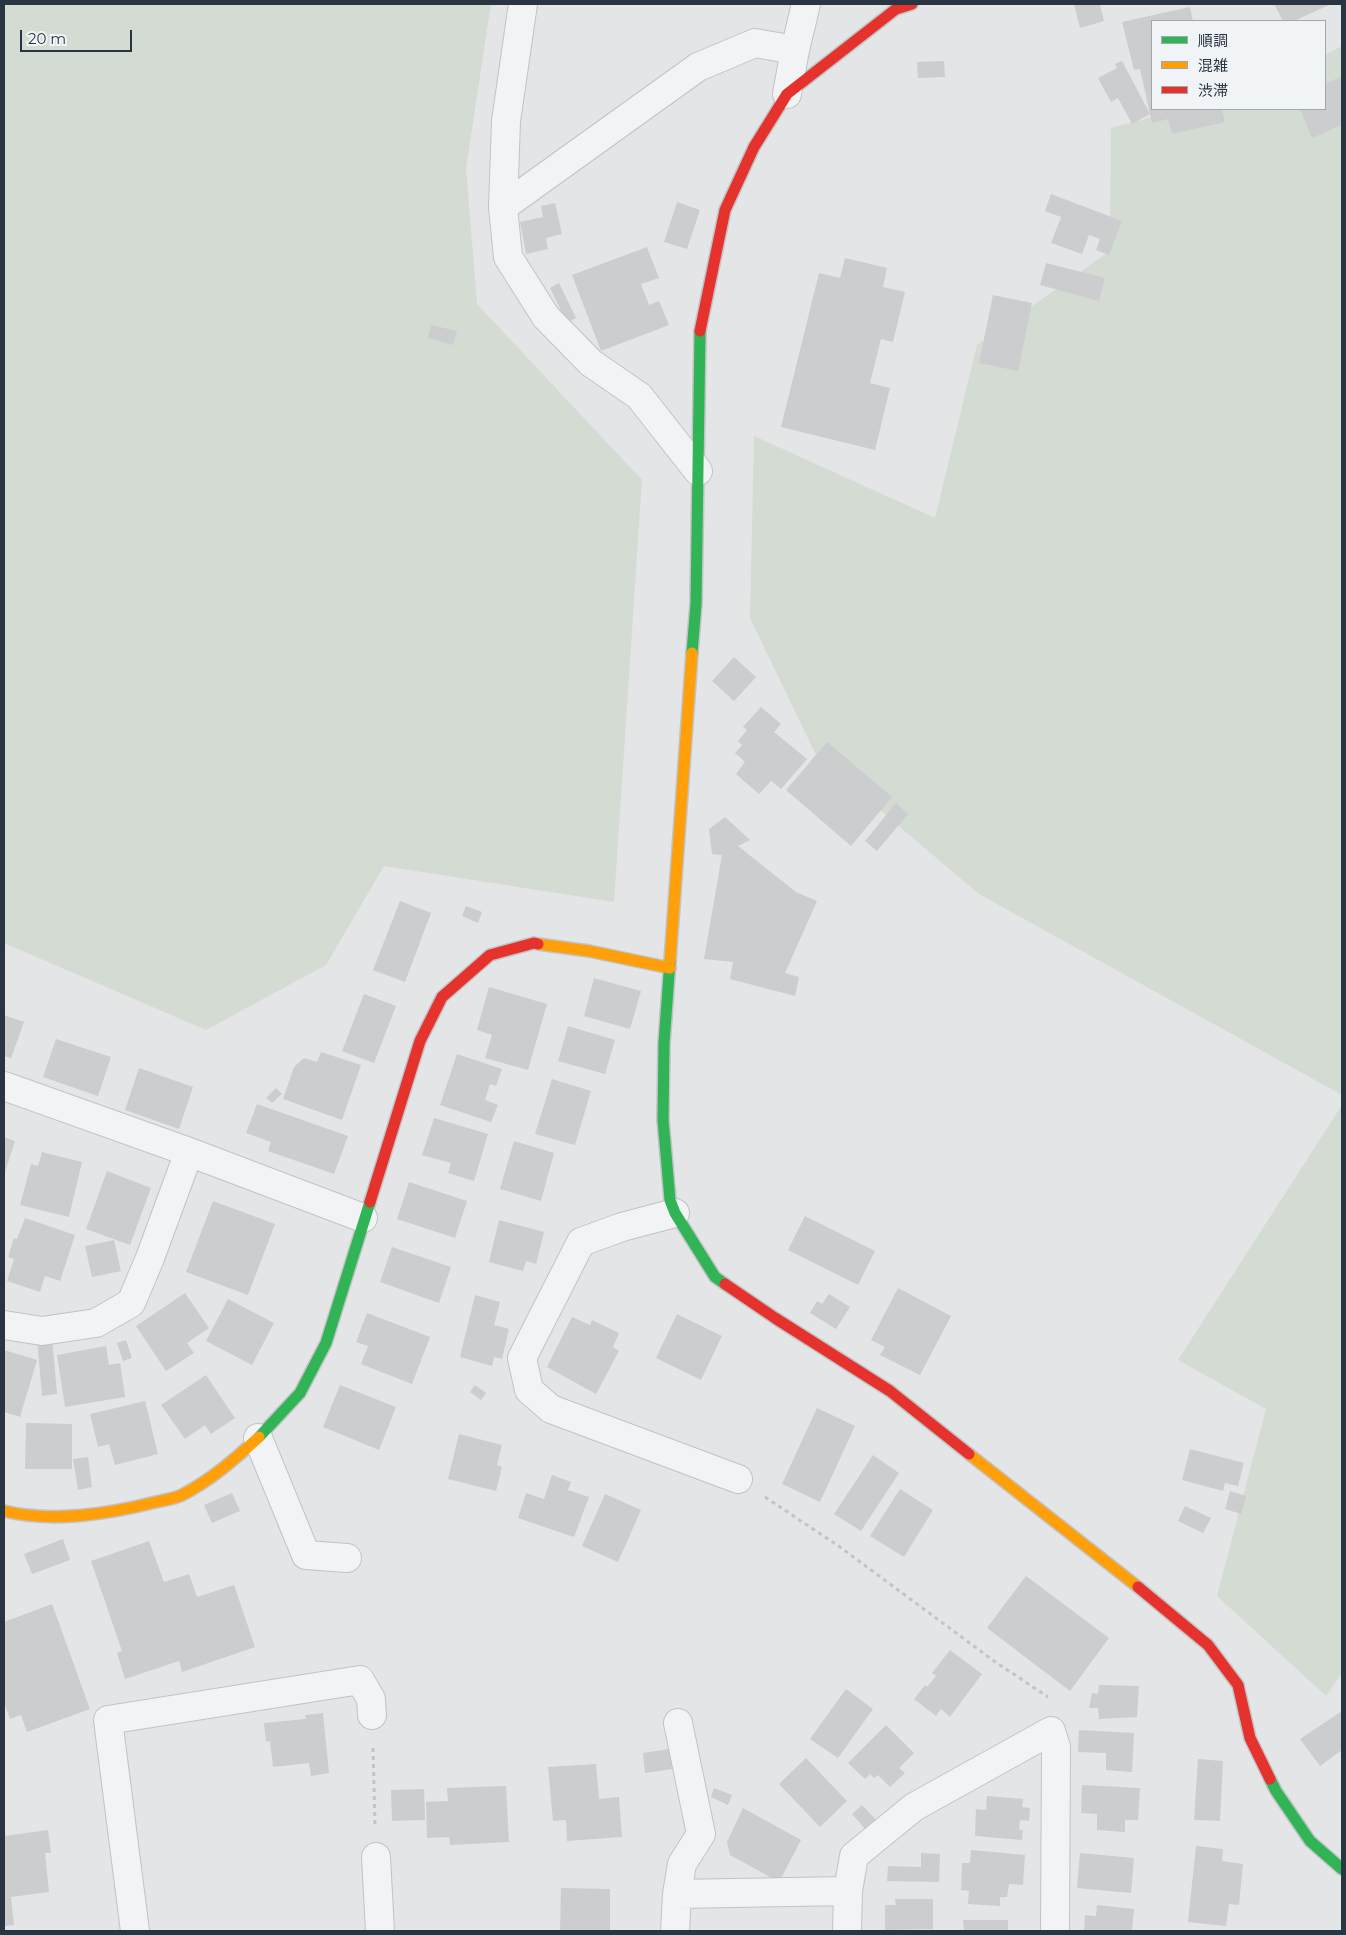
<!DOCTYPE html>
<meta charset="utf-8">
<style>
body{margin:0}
#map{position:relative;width:1346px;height:1935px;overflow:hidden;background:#e3e5e7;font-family:Montserrat,"Noto Sans JP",sans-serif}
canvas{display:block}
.frame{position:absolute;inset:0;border:5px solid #293541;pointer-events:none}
.legend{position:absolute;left:1151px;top:20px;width:175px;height:90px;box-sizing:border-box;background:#f0f4f7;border:1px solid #a0a8ae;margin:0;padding:6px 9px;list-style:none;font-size:15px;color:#293541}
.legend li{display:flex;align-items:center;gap:10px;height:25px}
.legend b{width:25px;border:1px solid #a0a8ae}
.scale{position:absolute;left:20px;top:30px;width:112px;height:22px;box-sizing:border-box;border:2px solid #293541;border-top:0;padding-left:6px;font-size:15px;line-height:18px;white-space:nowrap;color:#293541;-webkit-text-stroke:4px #f0f4f7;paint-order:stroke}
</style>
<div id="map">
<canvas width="1346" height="1935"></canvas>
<div class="frame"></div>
<ul class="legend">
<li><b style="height:6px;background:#30b455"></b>順調</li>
<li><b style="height:6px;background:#ff9f0a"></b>混雑</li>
<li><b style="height:6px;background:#e5322d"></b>渋滞</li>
</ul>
<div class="scale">20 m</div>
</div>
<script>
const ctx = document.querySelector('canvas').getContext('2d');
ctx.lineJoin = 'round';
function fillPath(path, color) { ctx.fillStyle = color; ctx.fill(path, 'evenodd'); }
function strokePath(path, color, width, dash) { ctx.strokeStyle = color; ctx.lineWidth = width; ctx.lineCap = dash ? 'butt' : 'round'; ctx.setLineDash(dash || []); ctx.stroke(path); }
fillPath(new Path2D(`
 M 4,4 L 491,4 L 466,168 L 477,304 L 642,480 L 614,902 L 384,866 L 326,965 L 206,1030 L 4,943 Z
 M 1342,46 L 1342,1095 L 979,894 L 817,757 L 750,618 L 754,436 L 935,518 L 977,345 L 1110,251 L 1111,128 L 1183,109 L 1325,109 L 1325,55 Z
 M 1342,1105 L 1342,1673 L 1326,1696 L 1217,1596 L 1266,1409 L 1178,1360 Z`), '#d4dbd3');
fillPath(new Path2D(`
 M 1074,4 L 1100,4 L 1104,21 L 1080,28 Z
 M 1274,4 L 1331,4 L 1294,21 L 1283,21 Z
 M 1190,7 L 1193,21 L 1152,21 L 1152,109 L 1222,109 L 1225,122 L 1172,134 L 1168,119 L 1152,123 L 1140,69 L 1134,70 L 1122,22 Z
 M 944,61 L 945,77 L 918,78 L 917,62 Z
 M 1122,61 L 1150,114 L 1132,124 L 1118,98 L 1111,102 L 1098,78 L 1117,68 L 1115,64 Z
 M 1342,76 L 1342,125 L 1312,138 L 1300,109 L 1325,109 L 1325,84 Z
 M 1051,194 L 1122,221 L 1109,255 L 1096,250 L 1100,239 L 1089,235 L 1082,254 L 1051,243 L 1061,217 L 1045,211 Z
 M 677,202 L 700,210 L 687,249 L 664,242 Z
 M 555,203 L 562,234 L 546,238 L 548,249 L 526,254 L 520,222 L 543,217 L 541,206 Z
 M 647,247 L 659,278 L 641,284 L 649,305 L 659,301 L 669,325 L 601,351 L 572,275 Z
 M 845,258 L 887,268 L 883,287 L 905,292 L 893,342 L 881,339 L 870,383 L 890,388 L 875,450 L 781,427 L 819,273 L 840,278 Z
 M 1046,263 L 1105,278 L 1099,301 L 1040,285 Z
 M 559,283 L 576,318 L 567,323 L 550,288 Z
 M 993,295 L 1032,303 L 1018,371 L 979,363 Z
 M 431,325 L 457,331 L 453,345 L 428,338 Z
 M 734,657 L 756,677 L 734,701 L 712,681 Z
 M 761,707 L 781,724 L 774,732 L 807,759 L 781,789 L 771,781 L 759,794 L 736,774 L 745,762 L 735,753 L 742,745 L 738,741 L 747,730 L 743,727 Z
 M 827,742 L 892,797 L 851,846 L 786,790 Z
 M 896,803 L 908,814 L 877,851 L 865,841 Z
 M 725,817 L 750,840 L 738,846 L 796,892 L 817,901 L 785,973 L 799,977 L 795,996 L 730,979 L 733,962 L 704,959 L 722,855 L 712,854 L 709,829 Z
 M 400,901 L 431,913 L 405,982 L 373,970 Z
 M 466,906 L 482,912 L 478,923 L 462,916 Z
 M 594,978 L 641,991 L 630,1029 L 584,1016 Z
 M 489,987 L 547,1004 L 528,1070 L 485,1058 L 492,1035 L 477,1030 Z
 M 364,994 L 396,1006 L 374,1063 L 342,1051 Z
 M 4,1015 L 24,1022 L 11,1058 L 4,1056 Z
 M 568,1026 L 615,1040 L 605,1074 L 558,1061 Z
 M 56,1039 L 111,1057 L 98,1096 L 43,1077 Z
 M 321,1052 L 361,1065 L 342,1120 L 283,1099 L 294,1067 L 304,1058 L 317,1062 Z
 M 457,1054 L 502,1069 L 496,1086 L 490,1084 L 485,1100 L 498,1105 L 491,1122 L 440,1105 Z
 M 139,1068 L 193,1087 L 179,1129 L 125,1110 Z
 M 552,1079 L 591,1091 L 575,1145 L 535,1134 Z
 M 276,1088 L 282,1094 L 272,1103 L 266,1098 Z
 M 257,1104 L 348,1136 L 334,1174 L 268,1151 L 271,1142 L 246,1133 Z
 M 434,1118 L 488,1134 L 474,1181 L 448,1173 L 451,1163 L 422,1155 Z
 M 4,1137 L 15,1141 L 4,1175 Z
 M 514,1141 L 554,1153 L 541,1201 L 500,1189 Z
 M 42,1152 L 82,1162 L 69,1217 L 20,1205 L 31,1164 L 38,1166 Z
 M 107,1171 L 151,1188 L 130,1245 L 86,1229 Z
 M 409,1182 L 467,1201 L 455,1238 L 397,1219 Z
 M 213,1201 L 275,1224 L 248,1295 L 186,1272 Z
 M 805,1216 L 875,1251 L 858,1285 L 788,1250 Z
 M 25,1218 L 75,1235 L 60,1281 L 45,1276 L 40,1292 L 7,1281 L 14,1259 L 8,1257 L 14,1238 L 17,1239 Z
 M 499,1220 L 544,1232 L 536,1264 L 526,1261 L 523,1271 L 489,1262 Z
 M 114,1240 L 121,1271 L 92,1277 L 85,1246 Z
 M 392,1247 L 451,1267 L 439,1303 L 380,1282 Z
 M 898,1288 L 951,1316 L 920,1375 L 880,1355 L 885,1347 L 871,1340 Z
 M 185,1293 L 209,1328 L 187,1343 L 194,1353 L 166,1371 L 136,1326 Z
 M 829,1294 L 850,1307 L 836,1329 L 810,1313 L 817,1301 L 822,1304 Z
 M 475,1295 L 500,1302 L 494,1325 L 509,1329 L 502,1359 L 494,1357 L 492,1366 L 460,1357 Z
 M 228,1299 L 274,1323 L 252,1365 L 206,1341 Z
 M 367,1313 L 430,1337 L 412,1384 L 361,1364 L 368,1346 L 356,1342 Z
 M 677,1314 L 722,1336 L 701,1380 L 656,1358 Z
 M 572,1317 L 590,1325 L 592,1320 L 619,1333 L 613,1347 L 619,1351 L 596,1394 L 547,1367 Z
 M 52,1337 L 57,1394 L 42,1396 L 37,1338 Z
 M 126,1340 L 132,1358 L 123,1361 L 117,1343 Z
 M 106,1346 L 109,1365 L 120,1363 L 125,1397 L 65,1407 L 57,1355 Z
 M 4,1350 L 37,1360 L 20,1417 L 4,1412 Z
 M 206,1375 L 235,1418 L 211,1434 L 205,1425 L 185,1439 L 161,1405 Z
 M 340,1385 L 396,1407 L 379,1450 L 323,1427 Z
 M 475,1385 L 486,1393 L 481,1400 L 470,1392 Z
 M 145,1401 L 158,1454 L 115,1465 L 109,1444 L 98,1447 L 90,1414 Z
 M 817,1408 L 855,1426 L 820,1502 L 782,1484 Z
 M 26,1423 L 72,1424 L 72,1469 L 25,1469 Z
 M 459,1434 L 502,1445 L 497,1465 L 502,1467 L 496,1491 L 448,1479 Z
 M 1190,1449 L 1244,1463 L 1238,1486 L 1225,1483 L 1223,1491 L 1182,1480 Z
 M 873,1455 L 899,1473 L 861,1531 L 834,1514 Z
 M 88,1457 L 92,1487 L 78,1490 L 73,1459 Z
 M 552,1475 L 571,1482 L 568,1490 L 589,1497 L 574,1537 L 518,1518 L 526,1493 L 544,1499 Z
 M 900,1489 L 933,1510 L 904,1557 L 870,1536 Z
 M 1230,1491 L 1246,1496 L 1241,1514 L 1225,1509 Z
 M 232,1493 L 240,1511 L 212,1523 L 204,1505 Z
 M 605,1494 L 641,1510 L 618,1562 L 582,1546 Z
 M 1185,1506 L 1211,1518 L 1203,1533 L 1178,1521 Z
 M 63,1539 L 70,1560 L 32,1574 L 24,1554 Z
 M 149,1541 L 164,1582 L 189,1574 L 197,1597 L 234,1585 L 255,1647 L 182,1672 L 179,1661 L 125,1679 L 117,1653 L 122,1651 L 91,1561 Z
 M 1026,1576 L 1109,1638 L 1070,1691 L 987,1628 Z
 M 52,1604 L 90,1709 L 27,1732 L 21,1715 L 10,1719 L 4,1702 L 4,1622 Z
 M 950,1650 L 982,1674 L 950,1717 L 941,1709 L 936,1716 L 914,1699 L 925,1685 L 927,1687 L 936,1676 L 932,1673 Z
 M 1099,1685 L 1139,1686 L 1137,1717 L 1099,1719 L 1098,1708 L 1089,1708 L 1092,1693 L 1098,1694 Z
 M 846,1689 L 873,1709 L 838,1758 L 810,1739 Z
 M 1342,1711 L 1342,1750 L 1320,1766 L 1300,1739 Z
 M 323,1713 L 329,1773 L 311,1776 L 309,1763 L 273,1767 L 270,1741 L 266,1742 L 264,1723 L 306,1719 L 305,1715 Z
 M 886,1725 L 914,1753 L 899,1768 L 905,1773 L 890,1787 L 878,1775 L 874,1778 L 870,1774 L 865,1779 L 848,1763 Z
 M 1079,1730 L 1134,1733 L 1132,1772 L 1106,1770 L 1106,1753 L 1078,1752 Z
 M 669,1749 L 673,1769 L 645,1773 L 643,1753 Z
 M 806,1758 L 847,1801 L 820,1827 L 779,1784 Z
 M 1198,1759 L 1223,1761 L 1220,1821 L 1194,1820 Z
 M 596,1764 L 599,1799 L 619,1797 L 622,1837 L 567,1841 L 566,1820 L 553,1821 L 548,1767 Z
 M 1082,1785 L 1140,1788 L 1138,1820 L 1125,1820 L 1125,1832 L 1097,1830 L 1097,1814 L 1081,1813 Z
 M 506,1786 L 509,1842 L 450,1845 L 449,1837 L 427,1838 L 426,1802 L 448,1801 L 447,1788 Z
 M 714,1788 L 732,1795 L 728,1805 L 711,1797 Z
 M 424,1789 L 425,1820 L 392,1821 L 391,1790 Z
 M 987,1796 L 1023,1799 L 1022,1807 L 1030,1808 L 1029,1821 L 1020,1820 L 1019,1830 L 1023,1830 L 1022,1840 L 975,1836 L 976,1809 L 986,1810 Z
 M 862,1805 L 880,1824 L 869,1833 L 852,1814 Z
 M 743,1808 L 801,1840 L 779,1882 L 730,1855 L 727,1842 Z
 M 48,1830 L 51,1853 L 45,1853 L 49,1892 L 11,1897 L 14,1925 L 4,1926 L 4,1836 Z
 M 1196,1846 L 1223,1849 L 1222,1861 L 1243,1864 L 1239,1905 L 1229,1904 L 1226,1926 L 1188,1922 Z
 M 971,1850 L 1025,1855 L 1023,1885 L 1009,1884 L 1007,1897 L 1000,1897 L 1000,1906 L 968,1904 L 969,1891 L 961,1890 L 962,1863 L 970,1863 Z
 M 921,1853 L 940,1854 L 939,1882 L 887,1881 L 888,1866 L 921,1867 Z
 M 1080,1853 L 1134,1858 L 1131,1893 L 1077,1888 Z
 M 561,1888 L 610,1889 L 610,1931 L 560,1931 Z
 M 895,1899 L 933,1899 L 933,1929 L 885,1930 L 885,1905 L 896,1905 Z
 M 1097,1905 L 1134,1909 L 1132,1931 L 1084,1931 L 1085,1915 L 1096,1916 Z
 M 963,1920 L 1008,1920 L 1008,1931 L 964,1931 Z`), '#cbcdcf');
const street = new Path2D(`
 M 523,4 L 506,121 L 503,207 L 698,67 L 755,43 L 795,50
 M 787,94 L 795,50 L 806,4
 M 503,207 L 508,257 L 546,317 L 591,363 L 639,396 L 698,471
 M 4,1086 L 189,1152 L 363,1218
 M 675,1213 L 622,1227 L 581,1242 L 522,1358 L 529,1390 L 551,1409 L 738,1479
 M 4,1325 L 42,1331 L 96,1323 L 131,1303 L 150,1258 L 189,1152
 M 258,1438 L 306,1555 L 347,1558
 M 376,1857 L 380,1931
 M 677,1894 L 682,1864 L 701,1834 L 678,1723
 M 135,1931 L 108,1720 L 360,1680 L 371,1699 L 372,1715
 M 675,1931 L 677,1894 L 848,1891
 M 847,1931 L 848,1891 L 854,1856 L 914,1807 L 1051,1731 L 1056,1747 L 1055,1931`);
const fast = new Path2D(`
 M 692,653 L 696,604 L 700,331
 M 670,961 L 664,1043 L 663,1120 L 670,1200 L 675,1213 L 715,1277 L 725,1284
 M 259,1437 L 300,1393 L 326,1343 L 370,1202
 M 1270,1779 L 1276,1791 L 1310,1841 L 1342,1869`);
const slow = new Path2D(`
 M 538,944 L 589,951 L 670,968
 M 670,961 L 692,653
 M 969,1454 L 1138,1587
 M 4,1511 C 53,1523 108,1514 156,1502 C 164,1500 174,1499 182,1495 C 211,1480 235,1459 259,1437`);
const jam = new Path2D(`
 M 700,331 L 725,210 L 754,147 L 787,94 L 896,9 L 912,4
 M 370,1202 L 420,1041 L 442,997 L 490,955 L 534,943 L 538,944
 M 725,1284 L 775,1318 L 890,1391 L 969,1454
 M 1138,1587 L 1208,1645 L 1238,1685 L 1250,1738 L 1270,1779`);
strokePath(street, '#c1c3c5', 30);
strokePath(fast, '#c1c3c5', 14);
strokePath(slow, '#c1c3c5', 14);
strokePath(jam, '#c1c3c5', 14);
strokePath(new Path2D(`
 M 765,1497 L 840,1547 L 994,1661 L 1048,1697
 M 373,1748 L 375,1824`), '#c1c5c8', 3, [4, 4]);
strokePath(street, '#f2f3f4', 28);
strokePath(fast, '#30b455', 11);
strokePath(slow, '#ff9f0a', 11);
strokePath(jam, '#e5322d', 11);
</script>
